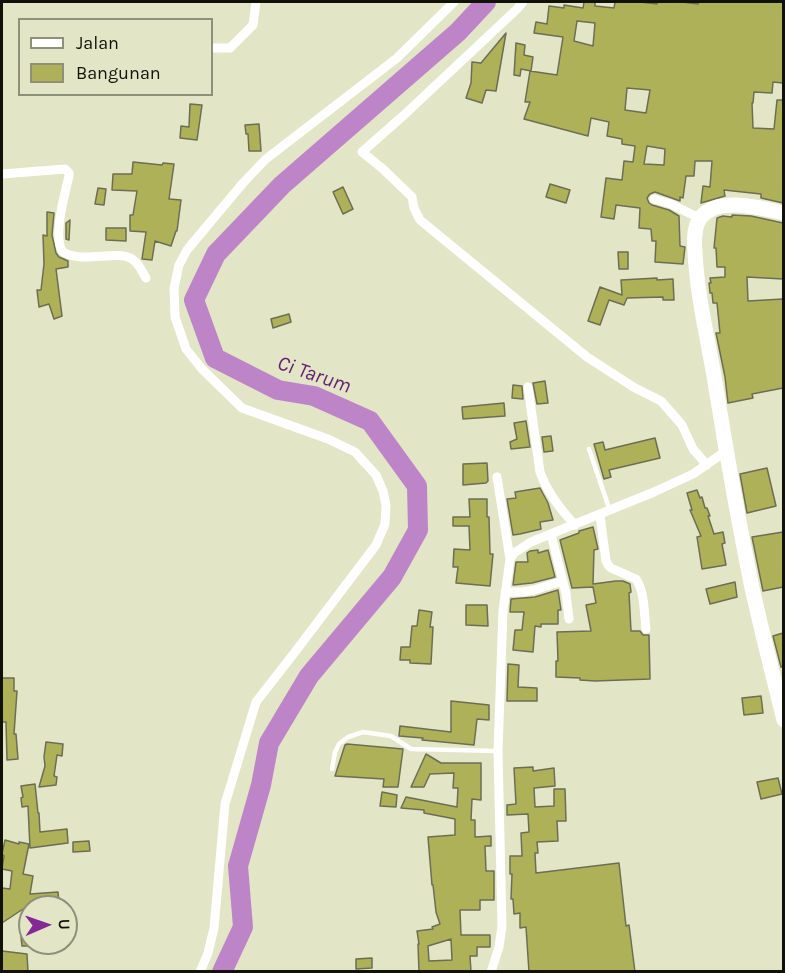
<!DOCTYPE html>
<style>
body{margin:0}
#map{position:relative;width:785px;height:973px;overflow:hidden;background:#e3e5c7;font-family:Karla,sans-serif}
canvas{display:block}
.frame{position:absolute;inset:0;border:3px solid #101107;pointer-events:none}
.legend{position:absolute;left:18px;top:18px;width:195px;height:78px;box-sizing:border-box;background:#e3e5c7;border:2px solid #8f907a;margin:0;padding:8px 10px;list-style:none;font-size:18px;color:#101107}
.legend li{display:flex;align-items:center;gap:12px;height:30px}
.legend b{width:30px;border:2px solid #8f907a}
.north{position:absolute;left:18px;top:895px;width:60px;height:60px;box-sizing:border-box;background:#e3e5c7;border:2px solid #8f907a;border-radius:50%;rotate:88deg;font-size:16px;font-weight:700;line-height:24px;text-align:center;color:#101107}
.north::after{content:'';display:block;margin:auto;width:21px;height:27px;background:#832894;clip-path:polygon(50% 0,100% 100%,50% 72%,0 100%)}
</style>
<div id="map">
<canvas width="785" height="973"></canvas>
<div class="frame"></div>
<ul class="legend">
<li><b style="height:8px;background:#fff"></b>Jalan</li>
<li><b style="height:16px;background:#afb158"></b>Bangunan</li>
</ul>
<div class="north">U</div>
</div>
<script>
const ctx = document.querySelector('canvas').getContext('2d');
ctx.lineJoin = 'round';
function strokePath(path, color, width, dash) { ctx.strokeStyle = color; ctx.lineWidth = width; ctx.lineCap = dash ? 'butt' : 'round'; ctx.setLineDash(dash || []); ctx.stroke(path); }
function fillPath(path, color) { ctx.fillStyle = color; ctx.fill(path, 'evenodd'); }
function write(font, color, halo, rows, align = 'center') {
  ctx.font = font + ' Karla,sans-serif'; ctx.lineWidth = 6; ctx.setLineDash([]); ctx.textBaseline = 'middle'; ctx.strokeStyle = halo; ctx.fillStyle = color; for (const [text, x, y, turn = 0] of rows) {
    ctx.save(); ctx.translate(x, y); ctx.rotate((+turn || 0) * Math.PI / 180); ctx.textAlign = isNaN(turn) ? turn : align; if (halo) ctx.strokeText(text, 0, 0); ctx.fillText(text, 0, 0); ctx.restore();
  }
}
strokePath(new Path2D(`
 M 222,972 L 243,927 L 238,866 L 261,785 L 269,743 L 309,676 L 392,577 L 418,530 L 417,486 L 370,421 L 314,396 L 278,390 L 215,358 L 194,300 L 216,254 L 282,185 L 458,32 L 486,2`), '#bd85c8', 20);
const building = new Path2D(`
 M 584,2 L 595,2 L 595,6 L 614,8 L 615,2 L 640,2 L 657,4 L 657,2 L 682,2 L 698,4 L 699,2 L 783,2 L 783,83 L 773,82 L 772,93 L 754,92 L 753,103 L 752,103 L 753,128 L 774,129 L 777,100 L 783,100 L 783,203 L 761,198 L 761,194 L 724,190 L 725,196 L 701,203 L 703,186 L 710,187 L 712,161 L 695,161 L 694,176 L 686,176 L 683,198 L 680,197 L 680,201 L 655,192 L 650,194 L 647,198 L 649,203 L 652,205 L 669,210 L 679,216 L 680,246 L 685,247 L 683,264 L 655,262 L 656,241 L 652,241 L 651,229 L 639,228 L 640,208 L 616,205 L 614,219 L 601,217 L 606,178 L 622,180 L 624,161 L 633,162 L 635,146 L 622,144 L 622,139 L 607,136 L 609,122 L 591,118 L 588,136 L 524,119 L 530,102 L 525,102 L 530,71 L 557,75 L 563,37 L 534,33 L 536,22 L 547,24 L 549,6 L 564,8 L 564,5 L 583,8 ZM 577,21 L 595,23 L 593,46 L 574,41 ZM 627,88 L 650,90 L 646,113 L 625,110 ZM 647,146 L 665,149 L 664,165 L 644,164 Z
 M 506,33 L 496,91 L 486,90 L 482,103 L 466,98 L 471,83 L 472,62 L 481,63 Z
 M 516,43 L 525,45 L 524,55 L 533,57 L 531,71 L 521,69 L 520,76 L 514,75 Z
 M 190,104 L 202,105 L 197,140 L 180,138 L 181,126 L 189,127 Z
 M 259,124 L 261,151 L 249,151 L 248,134 L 246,134 L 245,125 Z
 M 133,162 L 162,165 L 163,163 L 174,164 L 169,199 L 181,200 L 177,231 L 176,231 L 171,246 L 155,241 L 152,260 L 142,259 L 146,232 L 130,231 L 130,215 L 133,215 L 137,191 L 112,190 L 113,174 L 132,174 Z
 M 550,184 L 570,190 L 566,203 L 546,197 Z
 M 343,187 L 353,209 L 343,214 L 333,192 Z
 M 98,188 L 106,189 L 104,205 L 95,204 Z
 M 47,212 L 54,213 L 52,235 L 56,253 L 59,257 L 68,261 L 68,267 L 56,269 L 62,316 L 54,319 L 49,304 L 39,307 L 37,290 L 41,290 L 44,264 L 43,235 L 47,236 Z
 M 732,215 L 751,216 L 783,223 L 783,279 L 747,277 L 748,301 L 783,299 L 783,388 L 752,394 L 753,398 L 728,403 L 725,377 L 716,333 L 720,333 L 717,303 L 713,303 L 712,293 L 710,293 L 709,283 L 711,283 L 710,278 L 725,277 L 725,267 L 717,267 L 716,248 L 714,248 L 717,218 L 723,216 L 732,217 Z
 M 70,220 L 69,240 L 66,239 L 66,223 Z
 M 106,228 L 126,228 L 126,241 L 106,240 Z
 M 618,252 L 628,252 L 628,269 L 619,269 Z
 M 657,278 L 657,280 L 673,279 L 674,300 L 663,300 L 663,297 L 627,298 L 624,305 L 609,300 L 600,325 L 588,321 L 600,287 L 622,295 L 621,280 Z
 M 289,314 L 291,322 L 273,328 L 271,319 Z
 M 545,381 L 548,403 L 537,404 L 533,383 Z
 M 513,385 L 522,386 L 523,399 L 512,398 Z
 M 504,403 L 505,416 L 463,419 L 462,407 Z
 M 526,421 L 530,447 L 511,449 L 510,442 L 517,439 L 514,423 Z
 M 551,436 L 553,451 L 544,452 L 542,437 Z
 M 655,438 L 660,458 L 609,470 L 611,477 L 604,479 L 594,444 L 603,442 L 605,450 Z
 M 487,463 L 488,481 L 486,483 L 463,485 L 463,464 Z
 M 767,468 L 776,506 L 747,513 L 740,474 Z
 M 540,488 L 548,503 L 553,520 L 540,522 L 541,529 L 520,534 L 513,535 L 507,499 L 516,498 L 515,492 Z
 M 697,490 L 700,498 L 702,497 L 705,508 L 707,508 L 710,516 L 708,516 L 714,534 L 723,532 L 725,543 L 722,544 L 726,565 L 702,569 L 697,537 L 701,536 L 690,510 L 692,510 L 687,493 Z
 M 469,499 L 487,499 L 487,517 L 489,517 L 490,554 L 493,554 L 490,586 L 456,583 L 458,567 L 453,567 L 454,549 L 470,550 L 469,526 L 453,526 L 453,517 L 470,517 Z
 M 593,527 L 598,549 L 594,550 L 593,584 L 616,581 L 623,581 L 630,584 L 631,592 L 629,593 L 631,631 L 640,631 L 643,635 L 649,635 L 650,679 L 595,681 L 580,680 L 580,678 L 556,677 L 556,661 L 558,661 L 557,632 L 591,631 L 586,605 L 596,603 L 593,587 L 572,588 L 560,540 L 579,533 L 579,531 Z
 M 783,532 L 783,587 L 763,591 L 752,537 Z
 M 538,550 L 538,553 L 548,550 L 555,577 L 532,583 L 513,585 L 516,562 L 528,562 L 527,553 L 530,551 Z
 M 735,582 L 737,597 L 710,604 L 706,589 Z
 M 558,590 L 561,610 L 558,610 L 558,624 L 541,624 L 541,627 L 535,626 L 533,652 L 513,650 L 515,630 L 522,630 L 524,612 L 510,612 L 511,599 L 535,597 Z
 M 466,605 L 487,605 L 488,626 L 466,625 Z
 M 419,610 L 432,612 L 430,627 L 433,627 L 431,664 L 410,663 L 410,660 L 400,660 L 401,647 L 410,647 L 412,626 L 417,626 Z
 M 783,633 L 783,667 L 781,667 L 773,636 Z
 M 508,664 L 519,665 L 518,687 L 537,688 L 537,701 L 507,701 Z
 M 2,678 L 14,678 L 14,691 L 17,691 L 14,734 L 16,734 L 18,759 L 7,760 L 6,722 L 2,722 Z
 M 761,696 L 763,713 L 744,715 L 742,698 Z
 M 451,701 L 489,705 L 489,720 L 477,719 L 474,745 L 422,740 L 423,738 L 399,736 L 400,726 L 451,732 Z
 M 46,742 L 63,744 L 62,756 L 57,755 L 54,776 L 57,777 L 56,785 L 39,787 L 45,766 L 44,757 Z
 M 347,744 L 403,749 L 398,787 L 383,787 L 384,779 L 335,776 L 345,745 Z
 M 426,754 L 441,763 L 481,763 L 481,800 L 472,799 L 471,820 L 475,820 L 475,837 L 491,836 L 491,846 L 485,846 L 486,871 L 494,871 L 494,900 L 480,900 L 480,910 L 460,910 L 461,935 L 490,935 L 490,947 L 477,947 L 477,956 L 470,956 L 471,972 L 419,972 L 418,944 L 419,944 L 417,931 L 433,929 L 432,927 L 440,924 L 436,912 L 433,885 L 432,885 L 428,837 L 455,835 L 455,819 L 424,813 L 424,810 L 401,808 L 406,797 L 457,807 L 458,788 L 453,788 L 454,773 L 430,774 L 424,787 L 411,787 ZM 451,939 L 452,960 L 429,961 L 428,946 Z
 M 533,767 L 533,771 L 554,768 L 555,786 L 534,788 L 535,807 L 554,806 L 554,789 L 565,789 L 566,821 L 557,821 L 558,841 L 537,842 L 538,853 L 535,853 L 536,873 L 619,863 L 626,926 L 629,925 L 635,972 L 529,972 L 526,927 L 520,928 L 520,913 L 514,914 L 513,899 L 511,899 L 512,874 L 510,874 L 510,856 L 522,856 L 521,833 L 529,832 L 528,814 L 507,815 L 507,805 L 516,804 L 514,768 Z
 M 778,778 L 782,794 L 761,799 L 757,782 Z
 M 35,784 L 38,813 L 39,813 L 40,832 L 67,829 L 68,843 L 30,848 L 28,806 L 22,807 L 21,798 L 23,797 L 21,786 Z
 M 382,792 L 397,795 L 396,807 L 380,806 Z
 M 5,840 L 19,844 L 19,842 L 29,844 L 23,874 L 33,876 L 30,894 L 58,892 L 59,903 L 45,903 L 45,902 L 28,905 L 27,909 L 23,909 L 2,923 L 2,888 L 10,889 L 12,871 L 2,869 L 4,856 L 2,854 Z
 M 89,841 L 90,851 L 73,852 L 73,842 Z
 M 21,937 L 30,937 L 30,946 L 22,946 Z
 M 2,951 L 27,954 L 28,972 L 2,972 Z
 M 372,958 L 372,968 L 356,969 L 356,959 Z`);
fillPath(building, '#afb158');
strokePath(building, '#6c6e53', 1.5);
strokePath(new Path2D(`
 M 589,449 L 610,511
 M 332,769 L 335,752 L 339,744 L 348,737 L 363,732 L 391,736 L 411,749 L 498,751`), '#fff', 4.5);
strokePath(new Path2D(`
 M 523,2 L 516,10 L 404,115 L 362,152 L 383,169 L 412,197 L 414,208 L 420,220 L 587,357 L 635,388 L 661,401 L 682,425 L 693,449 L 707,465
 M 212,48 L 230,48 L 253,25 L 256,2
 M 2,174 L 65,169 L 69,173 L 69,176 C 65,194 53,234 62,251 C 80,265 117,249 132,259 C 139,263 142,272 146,278
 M 654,199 L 671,204 L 699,218
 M 528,387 L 540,472 C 547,492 560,509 575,525
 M 497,477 L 510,559
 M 600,515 L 606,561 L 608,565 L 611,568 L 636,579 C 645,592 644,614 646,629
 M 551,534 L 566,594 L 569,619
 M 505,592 L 523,592 L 534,590 L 563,581
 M 200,972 L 208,953 L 214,928 L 225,804 L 256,702 L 295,652 L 376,545 L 385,524 L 386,505 L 383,491 L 376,475 L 355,452 L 328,439 L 242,408 L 202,369 L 186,349 L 175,317 L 174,288 L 179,265 L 187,250 L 243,183 L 266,159 L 397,58 L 454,2
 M 491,972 L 499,947 L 502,926 L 498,751 L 503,610 L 510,559 L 514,553 L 531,542 L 654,492 L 693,474 L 726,451`), '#fff', 9);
strokePath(new Path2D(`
 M 784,213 C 760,208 719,196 701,217 C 694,225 694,242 695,252 C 697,296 708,339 715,382 C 726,451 738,519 752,588 C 762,632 773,676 784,720`), '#fff', 15);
write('italic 21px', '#642071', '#e3e5c7', [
 ["Ci Tarum",314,375,19]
]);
</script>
